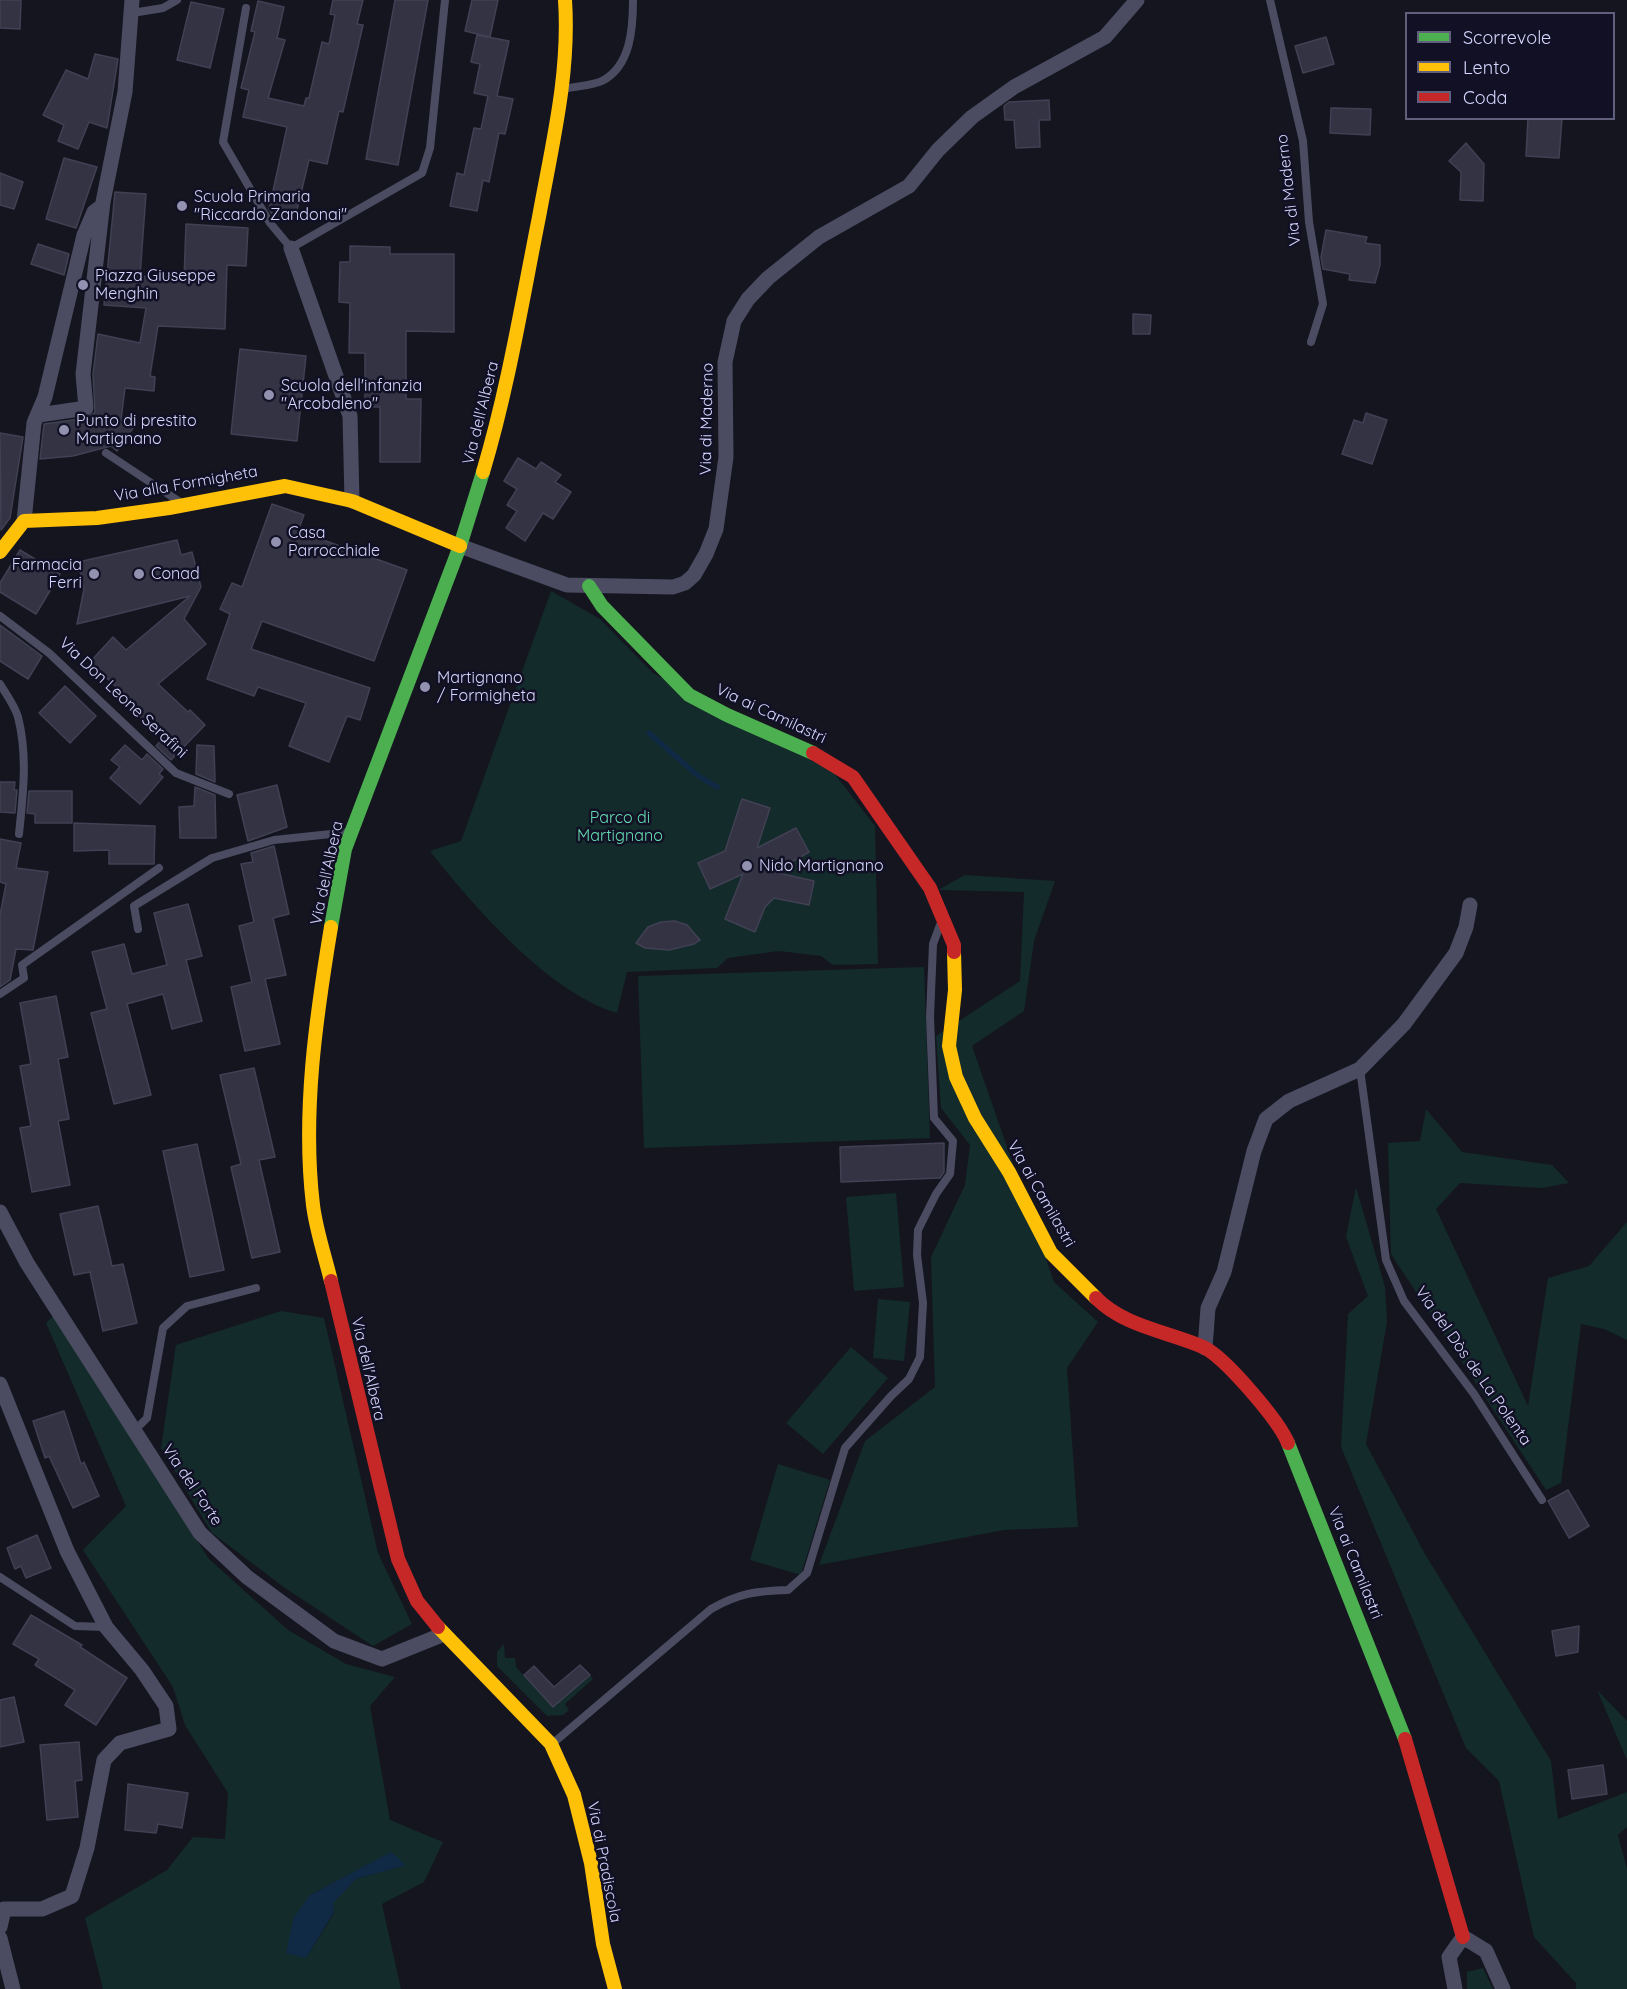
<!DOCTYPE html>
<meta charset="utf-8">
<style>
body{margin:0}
#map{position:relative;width:1627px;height:1989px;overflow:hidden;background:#151520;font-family:Quicksand,sans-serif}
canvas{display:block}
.legend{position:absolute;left:1405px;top:12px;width:210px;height:108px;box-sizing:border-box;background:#111025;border:2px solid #605f7c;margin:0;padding:8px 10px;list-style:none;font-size:18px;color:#d6d6fe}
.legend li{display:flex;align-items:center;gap:12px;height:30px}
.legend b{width:30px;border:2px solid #605f7c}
</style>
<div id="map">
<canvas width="1627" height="1989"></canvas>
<ul class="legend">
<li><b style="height:8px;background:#4caf50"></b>Scorrevole</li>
<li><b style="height:8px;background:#ffc107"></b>Lento</li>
<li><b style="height:8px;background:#c62828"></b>Coda</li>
</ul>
</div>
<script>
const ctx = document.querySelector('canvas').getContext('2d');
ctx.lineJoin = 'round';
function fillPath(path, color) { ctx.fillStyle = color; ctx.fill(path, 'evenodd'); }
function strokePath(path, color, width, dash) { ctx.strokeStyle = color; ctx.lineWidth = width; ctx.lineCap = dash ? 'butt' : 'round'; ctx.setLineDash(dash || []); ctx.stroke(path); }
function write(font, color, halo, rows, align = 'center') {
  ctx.font = font + ' Quicksand,sans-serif'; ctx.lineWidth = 5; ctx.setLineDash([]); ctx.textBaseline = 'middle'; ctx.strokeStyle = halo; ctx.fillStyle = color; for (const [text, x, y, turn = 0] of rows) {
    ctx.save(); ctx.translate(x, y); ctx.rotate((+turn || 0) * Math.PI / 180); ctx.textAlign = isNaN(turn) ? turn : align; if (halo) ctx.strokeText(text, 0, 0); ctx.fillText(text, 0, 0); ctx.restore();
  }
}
fillPath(new Path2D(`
 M 551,591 L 600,619 L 653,673 L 834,773 L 875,826 L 878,964 L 833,965 L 821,956 L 779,951 L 728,958 L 717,968 L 627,972 L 617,1013 C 549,993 473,906 430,851 L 461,841 Z
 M 965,875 L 1055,881 L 1034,941 L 1024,1011 L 972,1046 L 1054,1282 L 1098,1322 L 1067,1368 L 1078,1527 L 1004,1530 L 819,1565 L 865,1441 L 935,1387 L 931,1257 L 965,1185 L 970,1145 L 941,1108 L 936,1036 L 1020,981 L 1024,892 L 938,890 Z
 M 924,967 L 930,1138 L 644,1148 L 638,976 Z
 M 1426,1109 L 1462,1152 L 1552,1165 L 1569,1183 L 1542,1188 L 1460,1183 L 1436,1209 L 1528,1406 L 1548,1278 L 1589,1266 L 1627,1222 L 1627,1340 L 1604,1329 L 1581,1324 L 1561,1483 L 1546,1490 L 1391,1254 L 1388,1143 L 1420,1141 Z
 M 1356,1187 L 1385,1287 L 1387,1322 L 1366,1444 L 1425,1554 L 1551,1761 L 1558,1819 L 1627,1792 L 1627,1827 L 1618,1835 L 1627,1869 L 1627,1989 L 1576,1989 L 1576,1983 L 1534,1937 L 1499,1781 L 1466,1748 L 1341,1447 L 1348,1314 L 1368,1296 L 1346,1237 Z
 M 896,1193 L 904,1287 L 854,1291 L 846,1197 Z
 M 878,1299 L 910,1302 L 904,1361 L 873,1358 Z
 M 281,1311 L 324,1318 L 378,1553 L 412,1624 L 373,1646 L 285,1588 L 212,1533 L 161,1448 L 176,1345 Z
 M 53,1316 L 209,1559 L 288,1630 L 346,1664 L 395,1677 L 370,1706 L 390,1820 L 443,1842 L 424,1882 L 382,1904 L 401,1989 L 103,1989 L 85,1918 L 167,1870 L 193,1837 L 225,1839 L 228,1793 L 185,1725 L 173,1687 L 83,1550 L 126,1506 L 46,1323 ZM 405,1865 L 356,1879 L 332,1903 L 334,1913 L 306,1958 L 310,1895 L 346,1876 Z
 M 851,1347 L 888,1378 L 823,1454 L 786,1423 Z
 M 778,1464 L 830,1480 L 801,1575 L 750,1560 Z
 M 504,1644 L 505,1658 L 515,1658 L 516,1667 L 553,1707 L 590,1675 L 593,1679 L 565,1704 L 569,1710 L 563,1715 L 547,1716 L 497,1666 L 497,1652 Z
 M 1597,1690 L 1627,1721 L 1627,1760 Z
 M 1483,1968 L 1493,1989 L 1467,1989 L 1467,1972 Z`), '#132b2a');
fillPath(new Path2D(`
 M 391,1852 L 406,1865 L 356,1879 L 333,1903 L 334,1912 L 306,1958 L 286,1953 L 294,1917 L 310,1895 Z`), '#102a45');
strokePath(new Path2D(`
 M 649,733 L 697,775 L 717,787`), '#102a45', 5);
const building = new Path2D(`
 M 0,0 L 21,0 L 20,29 L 0,28 Z
 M 333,0 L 363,0 L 357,24 L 363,25 L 343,112 L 339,111 L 327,164 L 309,160 L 295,218 L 271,213 L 269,209 L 287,127 L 243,117 L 249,90 L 241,88 L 255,32 L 251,31 L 258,1 L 284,7 L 277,38 L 285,40 L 268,98 L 304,106 L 306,98 L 309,98 L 322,42 L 329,44 L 335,15 L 330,14 Z
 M 395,0 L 428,0 L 398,165 L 366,159 Z
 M 472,0 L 498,0 L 490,37 L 465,31 Z
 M 191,2 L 224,9 L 210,68 L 177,60 Z
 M 477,35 L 509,41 L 497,96 L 513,99 L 505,134 L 499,133 L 489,182 L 483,180 L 477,211 L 450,206 L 457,173 L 464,175 L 474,128 L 481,129 L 488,96 L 474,93 L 480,64 L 471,62 Z
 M 1326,37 L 1334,64 L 1303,73 L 1295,46 Z
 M 95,54 L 118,59 L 107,128 L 89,122 L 78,149 L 58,141 L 64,125 L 43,115 L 66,70 L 88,79 Z
 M 1049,100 L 1050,120 L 1039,120 L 1040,147 L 1016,148 L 1014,120 L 1005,120 L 1004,106 L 1009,102 Z
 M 1331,108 L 1371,109 L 1370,135 L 1330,133 Z
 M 1528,118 L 1562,118 L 1559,158 L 1526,156 Z
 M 1466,143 L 1484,164 L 1483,201 L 1460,200 L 1461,172 L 1449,161 Z
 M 64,158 L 97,167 L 76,228 L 46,219 Z
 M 0,173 L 23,182 L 14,209 L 0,205 Z
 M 115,192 L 146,194 L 140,276 L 184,279 L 186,224 L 248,228 L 246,266 L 227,265 L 225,329 L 158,326 L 150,376 L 155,377 L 154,391 L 125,388 L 121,420 L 133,428 L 117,451 L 111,446 L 73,456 L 40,459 L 44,424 L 87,418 L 95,412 L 93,374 L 98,334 L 140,343 L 146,308 L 104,305 Z
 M 1326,230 L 1367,237 L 1365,243 L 1380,245 L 1380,265 L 1375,283 L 1349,280 L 1350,274 L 1323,269 L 1321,257 Z
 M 38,244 L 69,254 L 64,275 L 31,264 Z
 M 350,246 L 390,247 L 390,254 L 454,254 L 454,332 L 406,331 L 406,399 L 421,399 L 420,462 L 380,462 L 380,407 L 365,407 L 365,353 L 349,353 L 350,303 L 339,302 L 340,262 L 350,262 Z
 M 1133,314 L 1151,315 L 1150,334 L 1133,334 Z
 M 240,349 L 306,356 L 297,441 L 231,434 Z
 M 1366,413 L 1387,420 L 1372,464 L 1342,454 L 1354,420 L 1363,423 Z
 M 0,433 L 23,437 L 10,518 L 1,530 Z
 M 518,458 L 536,469 L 541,462 L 561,475 L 555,482 L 571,492 L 553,519 L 543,513 L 525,541 L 506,528 L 517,511 L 507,505 L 517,489 L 504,481 Z
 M 272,504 L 304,515 L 298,531 L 407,570 L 374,661 L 262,621 L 251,649 L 370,688 L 360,720 L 347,716 L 329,762 L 289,746 L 306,703 L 258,687 L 254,696 L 207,679 L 230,614 L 220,609 L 232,583 L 242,587 Z
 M 177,540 L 181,555 L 192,552 L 201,587 L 184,619 L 206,644 L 158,684 L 188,712 L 190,710 L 205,725 L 171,760 L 156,746 L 163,738 L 129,706 L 132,702 L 90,662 L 113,637 L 126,650 L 190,596 L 77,624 L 84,589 L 78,562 Z
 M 20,550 L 60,574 L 36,614 L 0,592 L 0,583 Z
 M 0,625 L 42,656 L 28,679 L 0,661 Z
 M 65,686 L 96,716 L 70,743 L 39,713 Z
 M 125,745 L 142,760 L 147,754 L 163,769 L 159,774 L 163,777 L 140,804 L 110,778 L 120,767 L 111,760 Z
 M 197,745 L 214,746 L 215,782 L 196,774 Z
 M 0,782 L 15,782 L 14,790 L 17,790 L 15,813 L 0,812 Z
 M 277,785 L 287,827 L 248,841 L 237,795 Z
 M 195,787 L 215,795 L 216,838 L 180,838 L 179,807 L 194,806 Z
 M 29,791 L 72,791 L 72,823 L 35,823 L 35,814 L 27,813 Z
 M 742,799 L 770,808 L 757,848 L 796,828 L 809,852 L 774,872 L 814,881 L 809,905 L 774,898 L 765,907 L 755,932 L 725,919 L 743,874 L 710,889 L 698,863 L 725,851 Z
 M 74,823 L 155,826 L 154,864 L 109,864 L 109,850 L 74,851 Z
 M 0,839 L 21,843 L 16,868 L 48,872 L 33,950 L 16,949 L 10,980 L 0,987 L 0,915 L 6,884 L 0,882 Z
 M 274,846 L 289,914 L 273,918 L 286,975 L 265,979 L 280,1044 L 245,1051 L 231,987 L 252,982 L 239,926 L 254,922 L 241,864 L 253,862 L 251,853 Z
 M 188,904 L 202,956 L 186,960 L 202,1021 L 172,1029 L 163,994 L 127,1004 L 151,1095 L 114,1104 L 91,1013 L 107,1009 L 92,952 L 124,944 L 132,974 L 167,965 L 154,913 Z
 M 675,921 L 687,925 L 700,940 L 694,944 L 669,950 L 645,948 L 636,943 L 648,927 L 661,922 Z
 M 56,996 L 68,1057 L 58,1059 L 69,1119 L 58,1121 L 70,1185 L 32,1192 L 20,1128 L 31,1126 L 20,1066 L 31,1064 L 20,1003 Z
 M 254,1068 L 275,1157 L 259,1160 L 280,1252 L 252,1258 L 231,1167 L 241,1164 L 220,1075 Z
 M 944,1143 L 944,1172 L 940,1178 L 841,1182 L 840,1147 Z
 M 197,1144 L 224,1270 L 190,1277 L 163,1151 Z
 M 98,1206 L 112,1266 L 123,1264 L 137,1323 L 103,1331 L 90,1272 L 74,1275 L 60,1214 Z
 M 64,1411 L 81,1464 L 84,1462 L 99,1496 L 73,1508 L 49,1456 L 45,1458 L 33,1421 Z
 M 1568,1490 L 1589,1526 L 1569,1538 L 1548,1501 Z
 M 37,1535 L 51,1568 L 26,1578 L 21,1566 L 15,1569 L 7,1548 Z
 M 31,1615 L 82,1645 L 80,1647 L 127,1678 L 96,1725 L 65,1705 L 75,1690 L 35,1665 L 39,1659 L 13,1644 Z
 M 1579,1626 L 1578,1652 L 1556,1656 L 1552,1631 Z
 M 580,1665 L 590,1675 L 553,1707 L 524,1675 L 534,1666 L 554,1687 Z
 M 14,1697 L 24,1742 L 0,1747 L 0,1700 Z
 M 79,1742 L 82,1780 L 75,1781 L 78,1817 L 47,1820 L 40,1745 Z
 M 1603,1765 L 1607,1794 L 1572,1799 L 1568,1770 Z
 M 128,1784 L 188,1793 L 182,1828 L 158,1824 L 156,1833 L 125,1830 Z`);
fillPath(building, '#333343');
strokePath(building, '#414054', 1.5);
strokePath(new Path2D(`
 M 1270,0 L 1303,141 L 1309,222 L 1323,304 L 1311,342
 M 246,8 L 223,142 L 270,223 L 291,248 L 422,173 L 430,148 L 445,0
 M 132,13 L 163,8 L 177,0
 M 564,89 C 575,86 592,86 602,81 C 631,66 633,28 633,0
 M 106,453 L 180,502
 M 0,616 L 49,653 L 176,773 L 229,794
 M 0,684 C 6,694 15,706 18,717 C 28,756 23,795 19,834
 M 138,929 L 134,906 L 212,858 L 274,840 L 350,832
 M 0,994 L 24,978 L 22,965 L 159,868
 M 1360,1069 L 1386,1260 L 1404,1301 L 1474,1394 L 1542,1500
 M 134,1431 L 147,1418 L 163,1328 L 187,1306 L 256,1288
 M 0,1577 L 75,1626 L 106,1627
 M 552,1744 L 711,1609 C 739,1593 756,1591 788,1590 L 807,1573 L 845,1448 L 891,1396 L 909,1379 L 920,1357 L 923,1303 L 917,1255 L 918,1230 L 936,1194 L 950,1174 L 953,1141 L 934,1118 L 930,1017 L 933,944 L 940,925`), '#4b4c61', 8);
strokePath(new Path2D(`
 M 291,248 L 350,416 L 352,501
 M 39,415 L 86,408 L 83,374 L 103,202 L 125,92 L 132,0
 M 24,521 L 34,423 L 45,397 L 84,235 L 94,212 L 102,206
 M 460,546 L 567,585 L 673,587 L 685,583 L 694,575 L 706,554 L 716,529 L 726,457 L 725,362 L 734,321 L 748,299 L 768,278 L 819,237 L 909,186 L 938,150 L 972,117 L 1014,87 L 1105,37 L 1137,0
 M 0,1212 L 27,1263 L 200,1533 L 247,1577 L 334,1641 L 382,1659 L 444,1634
 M 1205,1348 L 1208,1308 L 1224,1272 L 1254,1151 L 1266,1119 L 1289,1101 L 1360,1069 L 1404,1024 L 1456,953 L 1466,927 L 1470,905
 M 0,1384 L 67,1551 L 106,1627 L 142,1670 L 166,1706 L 169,1729 L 120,1743 L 104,1760 L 87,1848 L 72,1896 L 42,1909 L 4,1909 L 0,1927
 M 0,1938 L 13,1989
 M 1455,1989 L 1449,1957 L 1463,1937 L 1486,1951 L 1503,1989`), '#4b4c61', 15);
strokePath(new Path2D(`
 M 589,586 L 602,606 L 689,695 L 727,715 L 813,753
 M 331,927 L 345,849 L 460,546 L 483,472
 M 1288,1443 L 1405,1739`), '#4caf50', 14);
strokePath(new Path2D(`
 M 483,472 C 508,389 522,302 539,217 C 552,145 570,74 565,0
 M 0,552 L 24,521 L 97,518 L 169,508 L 285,486 L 352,501 L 460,546
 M 954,952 L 955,990 L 949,1046 L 956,1077 L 975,1118 L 1009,1172 L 1051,1253 L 1096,1298
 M 331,1281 C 325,1256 316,1230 313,1205 C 302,1114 316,1017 331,927
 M 438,1627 L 551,1744 L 574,1795 L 591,1863 L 603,1944 L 615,1989`), '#ffc107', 14);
strokePath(new Path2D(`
 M 813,753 L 853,777 L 930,888 L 954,945 L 954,952
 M 331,1281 L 398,1559 L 417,1601 L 438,1627
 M 1096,1298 C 1125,1327 1166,1331 1203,1347 C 1225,1357 1279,1421 1288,1443
 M 1405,1739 L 1463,1937`), '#c62828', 14);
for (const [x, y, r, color] of [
 [182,206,6,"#9292b0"],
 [83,285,6,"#9292b0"],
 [269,395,6,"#9292b0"],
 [64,430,6,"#9292b0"],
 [276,542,6,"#9292b0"],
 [94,574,6,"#9292b0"],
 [139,574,6,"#9292b0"],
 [425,687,6,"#9292b0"],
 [747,866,6,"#9292b0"]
]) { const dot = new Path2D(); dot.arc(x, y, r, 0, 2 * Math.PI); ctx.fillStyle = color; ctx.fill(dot); strokePath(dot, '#111025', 2); }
write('16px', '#d6d6fe', '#111025', [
 ["Via di Maderno",1289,190,-97],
 ["Via dell'Albera",481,413,-76],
 ["Via di Maderno",707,419,-89],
 ["Via alla Formigheta",186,484,-10],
 ["Via Don Leone Serafini",123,698,43],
 ["Via ai Camilastri",771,714,25],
 ["Via dell'Albera",327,873,-78],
 ["Via ai Camilastri",1041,1194,60],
 ["Via del Dòs de La Polenta",1473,1366,55],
 ["Via dell'Albera",368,1369,77],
 ["Via del Forte",192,1485,56],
 ["Via ai Camilastri",1355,1563,68],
 ["Via di Pradiscola",604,1862,79]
]);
write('16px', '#d6d6fe', '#111025', [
 ["Scuola Primaria",194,197],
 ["\"Riccardo Zandonai\"",194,215],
 ["Piazza Giuseppe",95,276],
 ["Menghin",95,294],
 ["Scuola dell'infanzia",281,386],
 ["\"Arcobaleno\"",281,404],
 ["Punto di prestito",76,421],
 ["Martignano",76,439],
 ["Casa",288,533],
 ["Parrocchiale",288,551],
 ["Farmacia",82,565,"right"],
 ["Ferri",82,583,"right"],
 ["Conad",151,574],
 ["Martignano",437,678],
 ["/ Formigheta",437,696],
 ["Nido Martignano",759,866]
], 'left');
write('16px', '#64dcb0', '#111025', [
 ["Parco di",620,818],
 ["Martignano",620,836]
]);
</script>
